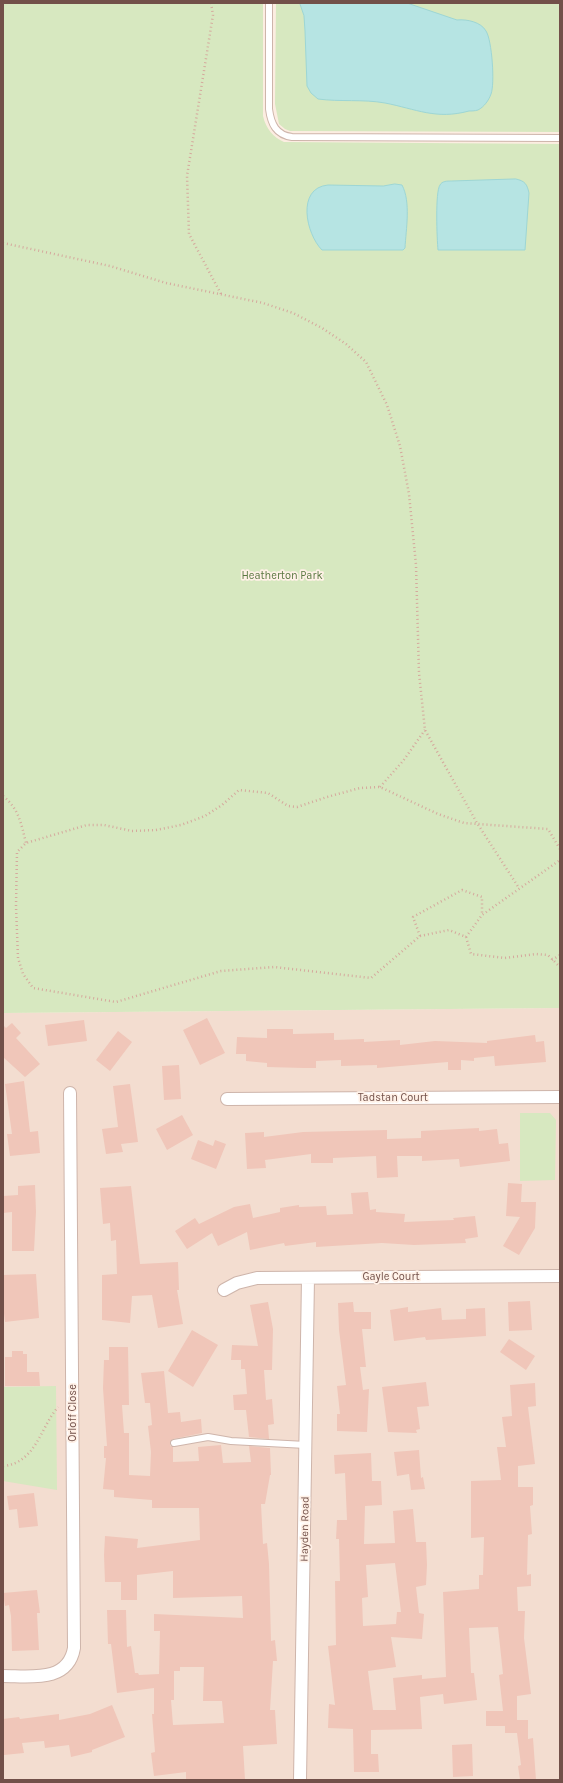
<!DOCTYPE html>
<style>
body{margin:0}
#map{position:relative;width:563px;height:1783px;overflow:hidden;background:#fcede1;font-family:Karla,sans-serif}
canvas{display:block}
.frame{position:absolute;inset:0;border:4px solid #725049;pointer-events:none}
</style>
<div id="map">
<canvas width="563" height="1783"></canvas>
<div class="frame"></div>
</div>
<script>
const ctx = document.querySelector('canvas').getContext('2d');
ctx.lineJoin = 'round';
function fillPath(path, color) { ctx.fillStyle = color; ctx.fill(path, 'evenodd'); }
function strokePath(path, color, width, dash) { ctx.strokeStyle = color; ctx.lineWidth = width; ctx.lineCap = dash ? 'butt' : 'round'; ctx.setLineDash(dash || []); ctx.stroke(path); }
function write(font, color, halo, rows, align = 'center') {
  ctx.font = font + ' Karla,sans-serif'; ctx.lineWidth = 3.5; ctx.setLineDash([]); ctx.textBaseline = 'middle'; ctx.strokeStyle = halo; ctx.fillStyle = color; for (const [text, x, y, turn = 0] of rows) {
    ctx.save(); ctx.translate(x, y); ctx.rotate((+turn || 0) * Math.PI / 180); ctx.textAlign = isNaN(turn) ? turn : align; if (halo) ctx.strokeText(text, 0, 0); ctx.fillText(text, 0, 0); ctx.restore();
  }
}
fillPath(new Path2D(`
 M 560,1008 L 560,1780 L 3,1780 L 3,1013 Z`), '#f3ddd0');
fillPath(new Path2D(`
 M 3,3 L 263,3 L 263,116 C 266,129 273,137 284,142 L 560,144 L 560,1008 L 3,1013 Z
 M 276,3 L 560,3 L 560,132 L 290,131 L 285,129 L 279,124 L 275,104 Z
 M 520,1113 L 550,1113 L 556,1120 L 555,1180 L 520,1181 Z
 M 56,1386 L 57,1490 L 3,1481 L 3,1387 Z`), '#d7e8c0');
const water = new Path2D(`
 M 300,3 L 407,3 L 457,20 C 467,19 481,22 486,31 C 492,40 495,84 491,94 C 489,100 484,107 478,110 C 475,111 471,111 469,111 C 436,120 416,109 385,103 C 363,99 340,102 318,99 L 311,93 L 307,86 L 305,31 L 304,16 Z
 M 516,179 C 525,181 527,184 529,193 L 525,250 L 438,250 C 437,239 435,192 440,185 C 442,181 447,181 451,181 Z
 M 395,184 L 402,185 C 411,202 406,229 405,248 L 403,250 L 322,250 C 306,234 296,188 328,185 L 383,186 Z`);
fillPath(water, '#b6e4e3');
strokePath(water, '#9dd6d5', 1);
fillPath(new Path2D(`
 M 207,1018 L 225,1053 L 200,1065 L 183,1030 Z
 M 84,1020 L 87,1041 L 48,1046 L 45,1025 Z
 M 12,1023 L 21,1033 L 16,1038 L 40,1064 L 25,1077 L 3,1057 L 3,1025 L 6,1028 Z
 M 267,1029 L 293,1029 L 293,1034 L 334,1033 L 334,1040 L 364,1039 L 364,1042 L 400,1040 L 400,1045 L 435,1041 L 487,1043 L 487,1041 L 535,1035 L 536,1042 L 544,1041 L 546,1062 L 495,1066 L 494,1056 L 474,1058 L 474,1061 L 461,1060 L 461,1070 L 448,1070 L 448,1062 L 377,1068 L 377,1065 L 341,1066 L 341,1060 L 316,1061 L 316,1068 L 304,1068 L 267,1067 L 267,1063 L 246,1061 L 246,1054 L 236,1054 L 237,1037 L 267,1038 Z
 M 118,1031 L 132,1042 L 110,1071 L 96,1060 Z
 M 179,1065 L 181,1099 L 164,1100 L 162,1066 Z
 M 24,1081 L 30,1132 L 38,1131 L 40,1153 L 10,1156 L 7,1134 L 12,1134 L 5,1084 Z
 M 130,1084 L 138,1142 L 121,1144 L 123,1152 L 106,1154 L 102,1129 L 118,1127 L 113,1086 Z
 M 182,1115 L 193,1135 L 167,1150 L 156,1129 Z
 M 479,1128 L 479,1131 L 497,1129 L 499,1144 L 508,1143 L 510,1161 L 460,1167 L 459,1159 L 422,1161 L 422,1156 L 397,1156 L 398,1177 L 377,1178 L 376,1156 L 333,1158 L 333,1163 L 311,1163 L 311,1154 L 265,1160 L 266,1168 L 247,1169 L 245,1133 L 264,1132 L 264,1137 L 303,1132 L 387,1130 L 387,1139 L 421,1138 L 421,1131 Z
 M 198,1140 L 213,1146 L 215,1140 L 226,1144 L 216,1169 L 191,1159 Z
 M 508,1183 L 522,1184 L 521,1202 L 536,1202 L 535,1228 L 519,1255 L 503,1246 L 520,1217 L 506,1216 Z
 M 35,1185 L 36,1212 L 34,1251 L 12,1251 L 12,1212 L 3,1213 L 3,1196 L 18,1195 L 18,1186 Z
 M 131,1186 L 140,1264 L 178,1262 L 179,1290 L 177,1290 L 183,1324 L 158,1328 L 152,1295 L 132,1296 L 130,1323 L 102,1320 L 102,1275 L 117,1274 L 116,1240 L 111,1241 L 110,1223 L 103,1224 L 100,1188 Z
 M 368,1192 L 370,1210 L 376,1209 L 376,1212 L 405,1214 L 404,1222 L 454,1220 L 453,1218 L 475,1216 L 478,1237 L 465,1239 L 466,1243 L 414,1245 L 382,1243 L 316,1247 L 316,1242 L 285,1246 L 284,1243 L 250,1250 L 247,1232 L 218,1246 L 212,1233 L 187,1249 L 175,1231 L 195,1218 L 199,1224 L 234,1207 L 250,1204 L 253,1218 L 280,1212 L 280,1208 L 299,1205 L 299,1207 L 326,1206 L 327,1215 L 353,1214 L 351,1193 Z
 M 36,1274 L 39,1318 L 5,1322 L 3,1305 L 3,1275 Z
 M 530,1301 L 532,1330 L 509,1331 L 508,1302 Z
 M 268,1302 L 273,1329 L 272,1370 L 264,1370 L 266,1400 L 272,1399 L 274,1424 L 268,1425 L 269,1439 L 249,1437 L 246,1410 L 234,1410 L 233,1395 L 247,1394 L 245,1369 L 241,1369 L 241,1360 L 231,1360 L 232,1345 L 258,1346 L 250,1305 Z
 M 353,1302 L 354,1312 L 371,1312 L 371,1329 L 362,1329 L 366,1367 L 360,1367 L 363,1390 L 369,1389 L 367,1432 L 337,1431 L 337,1414 L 340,1414 L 337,1386 L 346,1385 L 339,1330 L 338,1303 Z
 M 408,1307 L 408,1312 L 441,1308 L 442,1320 L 466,1319 L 466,1309 L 485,1308 L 486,1336 L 426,1340 L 425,1337 L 394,1341 L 390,1310 Z
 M 192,1330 L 218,1345 L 193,1387 L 168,1371 Z
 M 509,1339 L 535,1356 L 526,1370 L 500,1352 Z
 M 109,1347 L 128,1347 L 129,1405 L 122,1405 L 124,1433 L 129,1433 L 129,1475 L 150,1476 L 151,1452 L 148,1426 L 152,1425 L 150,1403 L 145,1403 L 141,1373 L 164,1371 L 168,1413 L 180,1412 L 181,1422 L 201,1419 L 202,1433 L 173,1439 L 170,1441 L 170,1446 L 173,1447 L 173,1462 L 199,1461 L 198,1447 L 221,1445 L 223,1463 L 251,1462 L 249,1446 L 270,1448 L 271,1475 L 270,1475 L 265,1504 L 261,1504 L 263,1544 L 267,1543 L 269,1564 L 271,1641 L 275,1640 L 277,1661 L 273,1661 L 270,1710 L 275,1710 L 277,1744 L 243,1746 L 245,1780 L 186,1780 L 186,1772 L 154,1776 L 151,1753 L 155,1752 L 152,1714 L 154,1714 L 154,1688 L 117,1693 L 111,1644 L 108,1644 L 107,1610 L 126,1610 L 127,1647 L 131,1646 L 135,1673 L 138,1673 L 139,1675 L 159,1674 L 160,1631 L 154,1631 L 154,1614 L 243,1618 L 242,1596 L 173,1598 L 173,1571 L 137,1575 L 137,1600 L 121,1600 L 121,1582 L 105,1582 L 104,1555 L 105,1536 L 138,1539 L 137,1548 L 200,1540 L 199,1508 L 152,1508 L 152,1500 L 114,1497 L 114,1490 L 103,1489 L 106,1458 L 104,1458 L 104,1446 L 107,1446 L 103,1388 L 104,1360 L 109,1360 ZM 180,1667 L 204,1667 L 203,1701 L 222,1701 L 224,1723 L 173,1725 L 171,1700 L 174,1700 L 174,1671 L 180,1671 Z
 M 12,1351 L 23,1351 L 23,1354 L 27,1354 L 27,1372 L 39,1372 L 40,1386 L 5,1386 L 5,1357 L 12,1357 Z
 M 426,1382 L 429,1406 L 417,1407 L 420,1429 L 416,1430 L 417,1433 L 388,1432 L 382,1387 Z
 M 535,1383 L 536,1406 L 528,1407 L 535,1464 L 518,1466 L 518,1487 L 533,1487 L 533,1505 L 530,1506 L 532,1534 L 528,1535 L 527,1575 L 531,1574 L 531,1586 L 517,1587 L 518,1611 L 525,1611 L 524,1638 L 531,1694 L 517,1696 L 517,1720 L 528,1720 L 528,1739 L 533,1738 L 536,1780 L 520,1780 L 518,1766 L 521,1765 L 517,1733 L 505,1733 L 505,1726 L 486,1726 L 486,1711 L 503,1711 L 499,1675 L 503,1674 L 498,1627 L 469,1628 L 471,1673 L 474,1673 L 477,1700 L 444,1704 L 443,1694 L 420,1697 L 422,1729 L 371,1730 L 371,1754 L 378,1754 L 379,1772 L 354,1772 L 353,1729 L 328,1728 L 329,1704 L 335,1705 L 328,1646 L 336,1645 L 335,1581 L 340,1581 L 339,1539 L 336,1539 L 337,1520 L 347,1520 L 345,1473 L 335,1474 L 334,1455 L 371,1453 L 372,1481 L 381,1481 L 382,1505 L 365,1506 L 364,1544 L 395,1543 L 393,1511 L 413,1509 L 416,1542 L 426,1542 L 427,1565 L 426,1585 L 416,1587 L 419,1613 L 424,1614 L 422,1639 L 391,1637 L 396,1667 L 368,1671 L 373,1710 L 396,1710 L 393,1678 L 422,1675 L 422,1679 L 446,1677 L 443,1592 L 479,1589 L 479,1575 L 483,1575 L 484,1537 L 471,1538 L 471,1481 L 501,1480 L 497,1447 L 506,1447 L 502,1417 L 512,1416 L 510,1385 ZM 395,1563 L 401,1612 L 397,1612 L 396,1624 L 363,1626 L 362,1598 L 368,1597 L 366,1565 Z
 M 419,1450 L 421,1478 L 423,1477 L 425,1489 L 411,1490 L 409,1474 L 397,1476 L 394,1452 Z
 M 34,1493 L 38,1526 L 19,1528 L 17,1509 L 9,1510 L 7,1496 Z
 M 37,1590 L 40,1613 L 37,1613 L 39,1650 L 12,1651 L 11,1616 L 9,1605 L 5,1606 L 3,1593 Z
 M 112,1705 L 125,1737 L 92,1750 L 92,1752 L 71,1757 L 69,1745 L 45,1748 L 44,1741 L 22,1743 L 24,1753 L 4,1755 L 3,1719 L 19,1717 L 20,1719 L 59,1714 L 59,1720 L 90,1714 Z
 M 472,1744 L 473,1776 L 453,1777 L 452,1745 Z`), '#f0c6b9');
const service = new Path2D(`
 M 269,3 L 269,109 C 271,124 276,135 292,137 L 560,138
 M 174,1443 L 208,1437 L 231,1441 L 306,1445`);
const minor = new Path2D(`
 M 227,1099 L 560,1097
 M 224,1290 L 237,1283 L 257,1278 L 560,1276
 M 3,1676 C 30,1676 68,1683 74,1648 L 70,1093
 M 300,1780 L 308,1278`);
strokePath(service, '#ceb5ab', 8);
strokePath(minor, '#ceb5ab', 14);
strokePath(new Path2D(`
 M 211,3 L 213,15 L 187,176 L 189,234 L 221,294
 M 3,243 L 110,266 L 166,283 L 263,303 L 293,313 L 322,328 L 346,344 L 366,362 L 387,405 L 400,446 L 409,494 L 416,565 L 419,673 L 425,730 L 477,823 L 519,888
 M 380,787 L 403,761 L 425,730
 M 3,796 C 19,809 21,823 26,843
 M 560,849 L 548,829 L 464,823 L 438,814 L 380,787 L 360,788 L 327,797 L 297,807 L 288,806 L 268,793 L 239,790 L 222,805 L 205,816 L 181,825 L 156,830 L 132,831 L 104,825 L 87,825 L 26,843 L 17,852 L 16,906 L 18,958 L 23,974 L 33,988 L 116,1002 L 221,971 L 274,967 L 371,978 L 420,936 L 449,930 L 466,937 L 471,954 L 505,958 L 536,954 L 548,955 L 560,967
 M 420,936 L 413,917 L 462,890 L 482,897 L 482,915
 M 466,937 L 482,915 L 560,860
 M 552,960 L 560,955
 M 3,1466 C 36,1463 40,1428 58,1407`), '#d5a99d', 2.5, [1, 3]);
strokePath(service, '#fff', 6);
strokePath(minor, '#fff', 12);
write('11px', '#5a7841', '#fff1e7', [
 ["Heatherton Park",282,576]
]);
write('11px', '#725049', '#fff1e7', [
 ["Tadstan Court",393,1098],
 ["Gayle Court",391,1277],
 ["Orloff Close",73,1413,-90],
 ["Hayden Road",305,1529,-89]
]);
</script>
